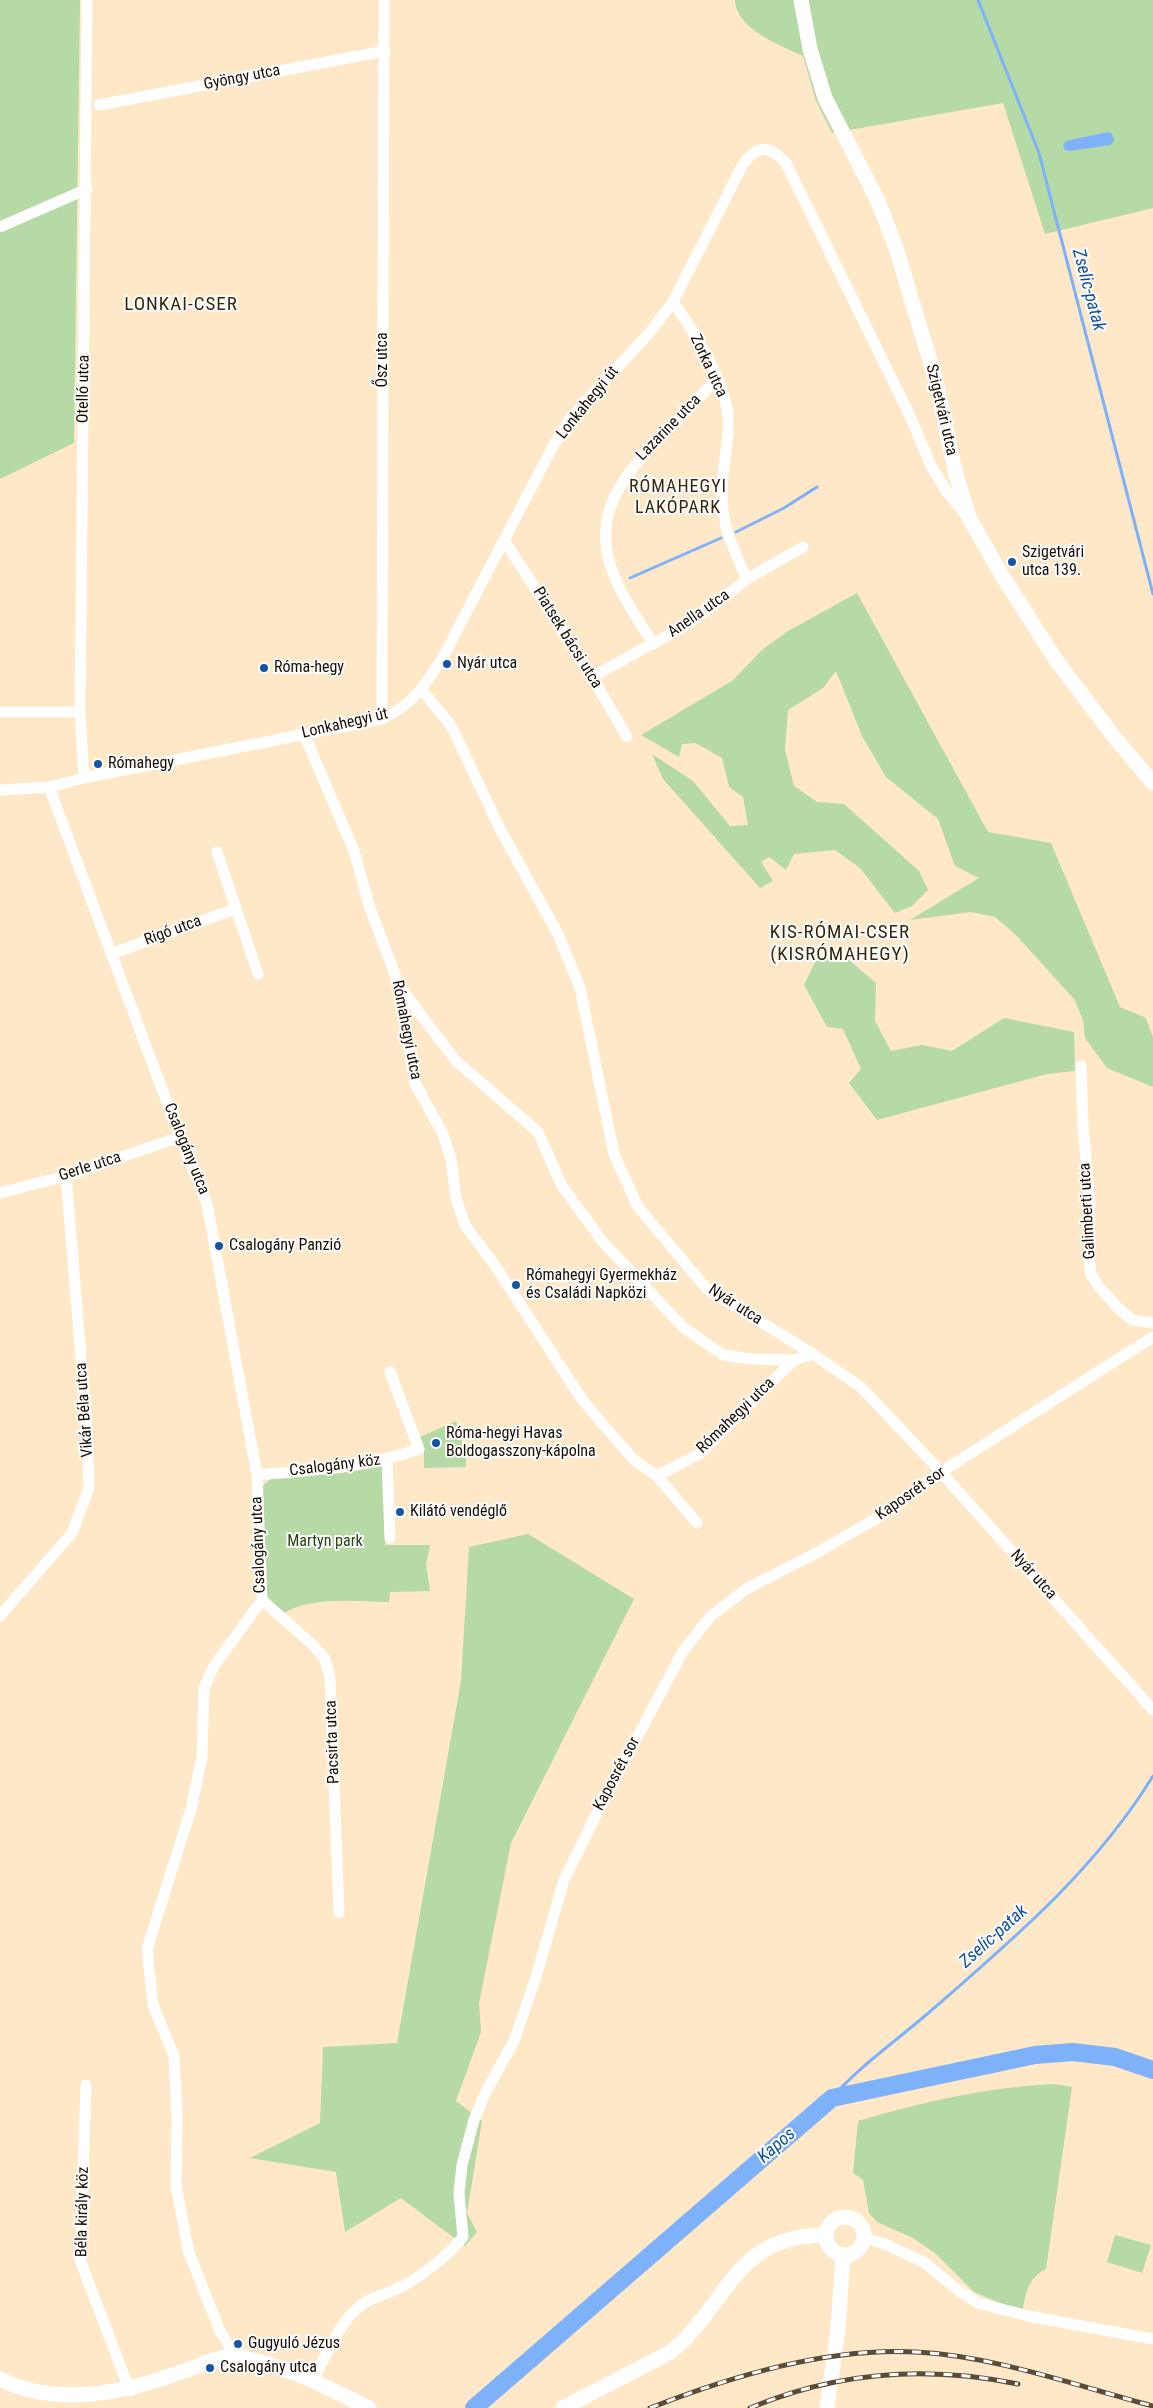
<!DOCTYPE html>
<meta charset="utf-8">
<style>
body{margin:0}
canvas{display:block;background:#fee8c8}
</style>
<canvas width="1153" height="2408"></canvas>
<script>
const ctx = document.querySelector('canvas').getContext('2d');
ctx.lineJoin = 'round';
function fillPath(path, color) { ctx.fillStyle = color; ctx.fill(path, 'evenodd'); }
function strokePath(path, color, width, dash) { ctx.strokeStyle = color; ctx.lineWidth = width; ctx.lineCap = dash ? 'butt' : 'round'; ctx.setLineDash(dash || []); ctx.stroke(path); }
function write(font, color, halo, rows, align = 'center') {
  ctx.font = font + ' "Roboto Condensed",sans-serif'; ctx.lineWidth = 4; ctx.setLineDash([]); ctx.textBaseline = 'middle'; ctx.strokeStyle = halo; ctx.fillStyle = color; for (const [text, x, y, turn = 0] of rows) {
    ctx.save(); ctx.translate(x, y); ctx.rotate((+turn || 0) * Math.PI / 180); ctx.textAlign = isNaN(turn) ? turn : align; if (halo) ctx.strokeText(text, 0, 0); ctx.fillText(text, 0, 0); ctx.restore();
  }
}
fillPath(new Path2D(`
 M 0,0 L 80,0 L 74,443 L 0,479 Z
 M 735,0 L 1153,0 L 1153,208 L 1045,234 L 1003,103 L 832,133 L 816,101 L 803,56 C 781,46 735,28 735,0 Z
 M 857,593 L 988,832 L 1051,843 L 1120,1007 L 1146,1018 L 1153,1037 L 1153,1087 L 1107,1068 L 1085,1038 L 1083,1020 L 1074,999 L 1015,934 L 995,917 L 971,912 L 910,920 L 979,878 L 955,866 L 938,819 L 886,777 L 862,736 L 836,671 L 823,688 L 788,710 L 785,750 L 794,786 L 817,802 L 844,804 L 919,871 L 928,890 L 912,906 L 895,913 L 860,868 L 835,850 L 794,854 L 786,870 L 769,857 L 761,862 L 773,881 L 760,888 L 663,779 L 652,754 L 693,781 L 730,826 L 748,825 L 743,797 L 729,787 L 722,758 L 696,743 L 682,744 L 679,757 L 641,735 L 732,681 L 762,650 L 788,631 Z
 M 842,954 L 876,983 L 875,1021 L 891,1051 L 922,1045 L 952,1051 L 1004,1018 L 1074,1032 L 1075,1071 L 1047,1074 L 877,1120 L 849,1083 L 861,1069 L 843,1029 L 827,1027 L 804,985 L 817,958 Z
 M 456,1421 L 466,1456 L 466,1467 L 424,1468 L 424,1450 L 420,1437 Z
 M 384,1466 L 385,1545 L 430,1545 L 426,1564 L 430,1591 L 390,1592 L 389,1602 C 356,1602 310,1595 281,1615 L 266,1597 L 263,1486 L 270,1479 L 343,1473 Z
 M 528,1534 L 634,1599 L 511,1843 L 479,2003 L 481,2032 L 456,2101 L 482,2121 L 467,2213 L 477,2232 L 465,2246 L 401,2198 L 345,2232 L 336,2172 L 250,2158 L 320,2123 L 323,2047 L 397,2043 L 461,1681 L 469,1547 Z
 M 1054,2084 L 1072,2087 L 1046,2269 C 1030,2276 1025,2293 1023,2309 L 1002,2304 L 974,2292 L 936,2254 L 913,2238 L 877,2222 L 869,2213 L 863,2180 L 853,2173 L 858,2121 C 923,2102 987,2087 1054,2084 Z
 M 1115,2235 L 1151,2245 L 1142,2273 L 1107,2262 Z`), '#b5daa5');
fillPath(new Path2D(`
 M 1108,132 L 1112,134 L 1114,140 L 1111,145 L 1070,151 L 1065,150 L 1063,145 L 1066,141 Z`), '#7db1f9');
strokePath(new Path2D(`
 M 978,0 L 1039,153 L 1153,594
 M 736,532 L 784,508 L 817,487
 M 630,578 L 721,538
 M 832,2098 C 855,2070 897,2040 926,2015 C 1010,1942 1094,1872 1153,1776`), '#7db1f9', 3);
strokePath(new Path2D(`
 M 474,2408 L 832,2098 L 1035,2055 L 1073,2052 L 1115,2057 L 1153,2070`), '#7db1f9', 18);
strokePath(new Path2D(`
 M 99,105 L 385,51
 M 0,227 L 87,189
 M 673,302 C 695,333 719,370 727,408 C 732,436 721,466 722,495 C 722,527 734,551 747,579
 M 504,540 L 592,677 L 627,737
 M 653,644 C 641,623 624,601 615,578 C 588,515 623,476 664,434 C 682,416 699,397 717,379
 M 592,677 L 683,627 L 717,603 L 747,579 L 803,547
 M 422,690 L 452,727 L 500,829 L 558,934 L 580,988 L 614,1154 L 638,1207 L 707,1289 L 813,1354 L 862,1388 L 941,1472 L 1153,1710
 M 0,712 L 80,712
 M 382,719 L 384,0
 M 304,734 L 354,851 L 370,908 L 399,985 L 415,1083 L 443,1134 L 451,1159 L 456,1198 L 465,1225 L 496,1267 L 583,1401 L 634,1460 L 657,1476 L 701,1453 L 794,1360 L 813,1354
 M 84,778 L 80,712 L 87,0
 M 49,787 L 180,1137 L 207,1204 L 257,1475 L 262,1600 L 214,1666 L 204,1688 L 202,1757 L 191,1809 L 147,1949 L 153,2005 L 174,2056 L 177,2117 L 176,2186 L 189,2253 L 220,2331 L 235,2356
 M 0,790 L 49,787 L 84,778 L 382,719 C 413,704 424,687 442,659 L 552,448 L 569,420 L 651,331 L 673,302 L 743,164 C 759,144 769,145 786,163 L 910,416 L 931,466 L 947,492 L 966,515
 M 217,852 L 258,974
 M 111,954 L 235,909
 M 401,988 L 455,1060 L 538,1132 L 562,1186 L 603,1242 L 684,1328 L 723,1355 L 751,1359 L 794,1360
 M 1081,1066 L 1083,1127 L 1090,1203 L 1089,1257 L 1091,1274 L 1099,1287 L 1121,1311 L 1133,1320 L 1153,1323
 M 0,1193 L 66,1176 L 180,1137
 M 387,1460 L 390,1538
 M 257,1475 C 315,1470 364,1468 419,1449 L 390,1372
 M 657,1476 L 697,1523
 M 262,1600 L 314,1646 L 325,1659 L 330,1677 L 339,1913
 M 0,1616 L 72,1533 L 89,1488 L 87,1430 L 66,1176
 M 86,2085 L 80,2260 L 130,2391
 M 865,2238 L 885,2244 L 925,2263 L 959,2291 L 978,2303 L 1028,2316 L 1153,2339
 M 313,2380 C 327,2354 338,2324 361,2305 C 371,2297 387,2294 399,2288 C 420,2278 449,2255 463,2237 L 459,2193 L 462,2165 L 474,2120 L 486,2092 L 514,2041 L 535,1980 L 564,1880 L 597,1813 L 683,1651 L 711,1616 L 746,1589 L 820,1551 L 884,1514 L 941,1472 L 1153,1337`), '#fff', 11);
strokePath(new Path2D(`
 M 801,0 L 810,49 L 825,98 L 878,201 L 897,251 L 936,381 L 955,471 L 969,518 L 1003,577 L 1056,660 L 1115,738 L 1153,783
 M826 2236a19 19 0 1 1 38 0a19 19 0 1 1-38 0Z
 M 0,2379 C 57,2408 126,2393 184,2371 C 199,2366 218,2356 235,2356 C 242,2356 250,2360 257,2361 C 297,2371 332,2390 369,2408
 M 563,2408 L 669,2353 C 729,2307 731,2235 826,2235
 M 827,2408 L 838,2329 L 843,2255`), '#fff', 15);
const rail = new Path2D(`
 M 650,2408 C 732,2376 828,2347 916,2352 C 995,2356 1077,2386 1153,2406
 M 750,2408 C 836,2372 926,2365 1018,2384`);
strokePath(rail, '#5b4b39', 5);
strokePath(rail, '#fff', 3, [9]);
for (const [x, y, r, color] of [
 [1012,562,5,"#1555a5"],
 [447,664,5,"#1555a5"],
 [264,668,5,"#1555a5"],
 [98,764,5,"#1555a5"],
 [219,1246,5,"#1555a5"],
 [516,1285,5,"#1555a5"],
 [436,1443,5,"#1555a5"],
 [400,1512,5,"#1555a5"],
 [238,2344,5,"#1555a5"],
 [210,2368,5,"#1555a5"]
]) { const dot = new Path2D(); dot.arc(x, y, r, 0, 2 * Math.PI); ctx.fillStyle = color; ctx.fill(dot); strokePath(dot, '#fff', 2); }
write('16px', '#190c00', '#fff', [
 ["Gyöngy utca",242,78,-11],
 ["Ősz utca",383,360,-90],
 ["Zorka utca",708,366,65],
 ["Otelló utca",84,389,-89],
 ["Lonkahegyi út",588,403,-51],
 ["Szigetvári utca",941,410,77],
 ["Lazarine utca",669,428,-46],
 ["Anella utca",699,614,-35],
 ["Piatsek bácsi utca",567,638,58],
 ["Lonkahegyi út",345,724,-13],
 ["Rigó utca",173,931,-20],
 ["Rómahegyi utca",406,1030,79],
 ["Csalogány utca",186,1149,68],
 ["Gerle utca",90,1167,-18],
 ["Galimberti utca",1088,1211,-93],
 ["Nyár utca",735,1305,33],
 ["Vikár Béla utca",85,1410,-94],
 ["Rómahegyi utca",736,1416,-44],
 ["Csalogány köz",335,1466,-7],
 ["Kaposrét sor",911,1494,-35],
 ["Csalogány utca",259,1545,-92],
 ["Nyár utca",1033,1575,48],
 ["Pacsirta utca",333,1742,-92],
 ["Kaposrét sor",617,1774,-62],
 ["Béla király köz",83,2212,-89]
]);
write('16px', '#190c00', '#fff', [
 ["Szigetvári",1022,553],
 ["utca 139.",1022,571],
 ["Nyár utca",457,664],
 ["Róma-hegy",274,668],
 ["Rómahegy",108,764],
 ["Csalogány Panzió",229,1246],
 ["Rómahegyi Gyermekház",526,1276],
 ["és Családi Napközi",526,1294],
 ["Róma-hegyi Havas",446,1434],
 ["Boldogasszony-kápolna",446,1452],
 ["Kilátó vendéglő",410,1512],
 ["Gugyuló Jézus",248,2344],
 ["Csalogány utca",220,2368]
], 'left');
write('16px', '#224511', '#fff', [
 ["Martyn park",325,1542]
]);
write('italic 18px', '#0f52a5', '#fff', [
 ["Zselic-patak",1088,290,75],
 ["Zselic-patak",994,1937,-42],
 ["Kapos",777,2146,-41]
]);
ctx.letterSpacing = '1px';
write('18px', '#38270c', '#fff', [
 ["RÓMAHEGYI",678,487],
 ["LAKÓPARK",678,508]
]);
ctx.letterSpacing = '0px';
ctx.letterSpacing = '1px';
write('19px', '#38270c', '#fff', [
 ["LONKAI-CSER",181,305],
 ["KIS-RÓMAI-CSER",840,933],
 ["(KISRÓMAHEGY)",840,955]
]);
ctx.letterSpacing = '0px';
</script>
